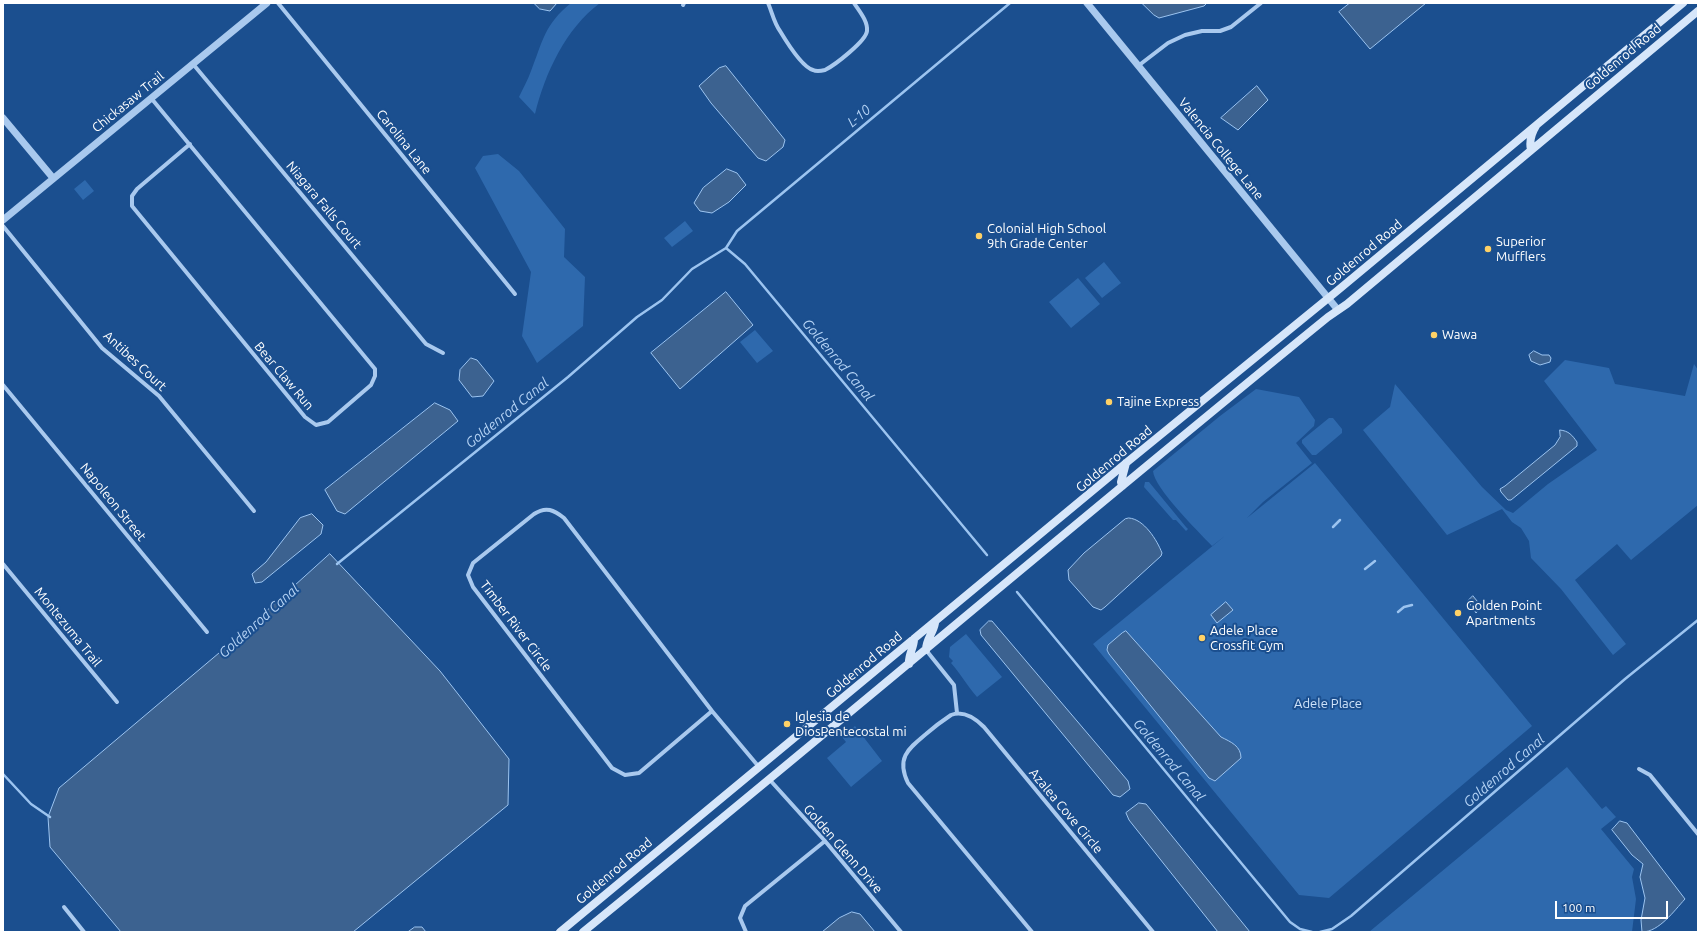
<!DOCTYPE html>
<style>
body{margin:0}
#map{position:relative;width:1701px;height:935px;overflow:hidden;background:#1b4f8f;font-family:Ubuntu,sans-serif}
canvas{display:block}
.frame{position:absolute;inset:0;border:4px solid #fff;pointer-events:none}
.scale{position:absolute;left:1555px;top:901px;width:113px;height:18px;box-sizing:border-box;border:2px solid #fff;border-top:0;padding-left:5px;font-size:12px;line-height:14px;white-space:nowrap;color:#fff;-webkit-text-stroke:3px #1b4f8f;paint-order:stroke}
</style>
<div id="map">
<canvas width="1701" height="935"></canvas>
<div class="frame"></div>
<div class="scale">100 m</div>
</div>
<script>
const ctx = document.querySelector('canvas').getContext('2d');
ctx.lineJoin = 'round';
function fillPath(path, color) { ctx.fillStyle = color; ctx.fill(path, 'evenodd'); }
function strokePath(path, color, width, dash) { ctx.strokeStyle = color; ctx.lineWidth = width; ctx.lineCap = dash ? 'butt' : 'round'; ctx.setLineDash(dash || []); ctx.stroke(path); }
function write(font, color, halo, rows, align = 'center') {
  ctx.font = font + ' Ubuntu,sans-serif'; ctx.lineWidth = 4; ctx.setLineDash([]); ctx.textBaseline = 'middle'; ctx.strokeStyle = halo; ctx.fillStyle = color; for (const [text, x, y, turn = 0] of rows) {
    ctx.save(); ctx.translate(x, y); ctx.rotate((+turn || 0) * Math.PI / 180); ctx.textAlign = isNaN(turn) ? turn : align; if (halo) ctx.strokeText(text, 0, 0); ctx.fillText(text, 0, 0); ctx.restore();
  }
}
fillPath(new Path2D(`
 M 571,3 L 600,3 C 566,28 545,73 535,114 L 519,97 C 523,88 528,80 531,71 C 543,41 544,25 571,3 Z
 M 498,154 L 519,171 L 565,229 L 564,257 L 585,277 L 583,326 L 537,363 L 522,336 L 531,272 L 475,168 L 483,156 Z
 M 85,180 L 94,191 L 83,200 L 74,189 Z
 M 685,221 L 693,231 L 672,247 L 664,238 Z
 M 1104,262 L 1121,283 L 1102,298 L 1085,278 Z
 M 1078,278 L 1100,304 L 1071,328 L 1049,302 Z
 M 755,330 L 773,351 L 757,363 L 740,342 Z
 M 1565,360 L 1609,368 L 1615,384 L 1685,396 L 1694,364 L 1698,370 L 1698,505 L 1631,560 L 1617,544 L 1575,580 L 1626,644 L 1613,655 L 1561,589 L 1531,558 L 1529,541 L 1521,528 L 1512,522 L 1502,509 L 1447,535 L 1363,430 L 1390,407 L 1395,384 L 1482,487 L 1506,510 L 1513,513 L 1548,484 L 1597,450 L 1544,381 Z
 M 1256,389 L 1299,397 L 1315,420 L 1314,426 L 1296,443 L 1312,463 L 1263,502 L 1247,518 L 1315,463 L 1532,726 L 1329,898 L 1299,895 L 1093,644 L 1226,535 L 1212,546 C 1198,531 1154,488 1153,471 L 1220,416 Z
 M 1329,418 L 1333,418 L 1342,429 L 1342,433 L 1316,455 L 1312,455 L 1302,443 L 1302,440 Z
 M 1145,482 L 1149,482 L 1186,527 L 1188,529 L 1186,531 L 1176,520 L 1173,520 L 1144,487 Z
 M 966,634 L 1002,677 L 977,697 C 967,686 961,674 951,663 L 953,661 L 949,657 L 950,647 Z
 M 855,726 L 882,761 L 851,787 L 827,758 L 846,742 L 842,737 Z
 M 1567,767 L 1602,809 L 1606,806 L 1616,817 L 1601,829 L 1634,869 L 1632,877 L 1636,899 L 1632,932 L 1369,932 Z`), '#2e69ad');
const water = new Path2D(`
 M 534,3 L 557,3 L 550,11 L 540,9 Z
 M 1142,3 L 1207,3 L 1204,6 L 1159,18 L 1154,15 Z
 M 1350,3 L 1426,3 L 1370,49 L 1339,12 Z
 M 726,66 L 785,140 L 783,147 L 766,161 L 758,158 L 711,103 L 699,86 L 719,68 Z
 M 1257,86 L 1268,100 L 1238,130 L 1221,118 Z
 M 727,169 L 737,173 L 746,185 L 729,202 L 712,213 L 700,211 L 694,203 L 703,188 Z
 M 726,292 L 753,325 L 680,389 L 651,353 Z
 M 1534,351 L 1542,355 L 1549,355 L 1551,358 L 1550,362 L 1540,365 L 1531,361 L 1529,355 Z
 M 471,358 L 477,360 L 494,381 L 483,396 L 472,397 L 459,380 L 460,370 Z
 M 435,403 L 450,410 L 458,421 L 345,514 L 337,511 L 325,490 Z
 M 1560,430 C 1569,431 1572,435 1577,442 L 1577,446 L 1511,500 L 1508,500 L 1501,492 L 1500,489 L 1505,486 L 1555,445 L 1560,437 Z
 M 312,514 L 323,525 L 321,534 L 262,582 L 255,583 L 252,574 L 266,562 L 300,518 Z
 M 1129,518 C 1144,519 1157,540 1162,553 L 1161,556 L 1105,607 L 1101,610 L 1093,607 L 1069,580 L 1068,570 L 1084,553 L 1125,519 Z
 M 330,554 L 440,671 L 509,759 L 508,805 L 353,932 L 121,932 L 50,847 L 48,817 L 59,788 L 232,642 Z
 M 1473,596 L 1482,607 L 1476,613 L 1468,601 Z
 M 1226,602 L 1233,610 L 1217,623 L 1211,615 Z
 M 989,621 L 992,621 L 1128,781 L 1130,789 L 1120,797 L 1113,795 L 981,635 L 980,630 Z
 M 1126,631 L 1221,737 C 1231,742 1241,746 1241,758 L 1215,781 L 1209,778 L 1109,654 L 1107,650 L 1108,645 L 1122,633 Z
 M 1139,803 L 1146,804 L 1250,932 L 1218,932 L 1129,820 L 1126,813 Z
 M 1620,821 L 1627,823 L 1685,899 C 1674,911 1659,932 1642,932 L 1641,920 L 1645,898 L 1640,877 L 1643,864 L 1632,855 L 1612,830 Z
 M 852,912 L 860,914 L 875,932 L 822,932 L 839,918 Z
 M 415,927 L 422,927 L 426,932 L 408,932 Z`);
fillPath(water, '#3c6290');
strokePath(water, '#9cc4f0', 1);
strokePath(new Path2D(`
 M 726,248 L 745,264 L 987,555
 M 1333,527 L 1340,520
 M 337,564 L 568,377 L 637,317 L 662,300 L 692,269 L 726,248 L 737,231 L 1010,3
 M 1365,569 L 1375,561
 M 1017,592 L 1290,922 L 1300,929 L 1312,932
 M 1398,612 L 1404,607 L 1412,605
 M 3,774 L 31,804 L 50,817
 M 1320,932 L 1332,929 L 1351,916 L 1625,679 L 1698,620`), '#9cc4f0', 2.5);
strokePath(new Path2D(`
 M 278,3 L 515,294
 M 768,3 C 772,12 774,23 780,31 C 786,41 802,67 813,70 C 817,72 821,71 825,70 C 835,65 866,41 867,31 C 868,21 859,11 854,3
 M 683,5 L 684,3
 M 193,64 L 426,344 L 443,353
 M 1138,66 L 1168,43 L 1185,35 L 1202,31 L 1220,31 L 1231,27 L 1261,3
 M 151,98 L 375,369 L 375,376 L 371,385 L 328,422 L 316,425 L 305,417 L 132,206 L 132,196 L 137,189 L 190,144
 M 3,226 L 102,348 L 159,396 L 254,511
 M 3,385 L 207,632
 M 3,564 L 117,702
 M 926,650 L 954,685 L 957,713
 M 712,711 L 639,773 L 625,775 L 612,768 L 473,587 L 468,575 L 473,563 L 534,514 C 546,506 554,510 564,518 L 712,711 L 759,767
 M 1639,769 L 1650,775 L 1698,834
 M 769,779 L 825,841 L 901,932
 M 64,907 L 84,932
 M 746,932 L 740,918 L 745,906 L 825,841
 M 1032,932 L 908,783 C 896,758 908,749 926,734 C 934,727 942,721 951,715 C 964,710 975,718 984,727 L 1153,932`), '#a9c9ee', 4);
strokePath(new Path2D(`
 M 1087,3 L 1338,310
 M 3,118 L 53,178
 M 3,220 L 267,3`), '#a9c9ee', 7);
strokePath(new Path2D(`
 M 1531,150 C 1529,141 1531,134 1536,126
 M 1122,486 L 1121,482 L 1126,463
 M 926,650 C 926,639 933,634 935,623
 M 909,664 C 908,655 914,648 914,639
 M 560,932 L 1126,463 L 1337,291 L 1683,3
 M 583,932 C 833,729 1078,520 1328,317 L 1347,304 L 1698,11`), '#d6e6fa', 8);
for (const [x, y, r, color] of [
 [979,236,4,"#ffd166"],
 [1488,249,4,"#ffd166"],
 [1434,335,4,"#ffd166"],
 [1109,402,4,"#ffd166"],
 [1458,613,4,"#ffd166"],
 [1202,638,4,"#ffd166"],
 [787,724,4,"#ffd166"]
]) { const dot = new Path2D(); dot.arc(x, y, r, 0, 2 * Math.PI); ctx.fillStyle = color; ctx.fill(dot); strokePath(dot, '#1b4f8f', 1.5); }
write('13px', '#fff', '#1b4f8f', [
 ["Goldenrod Road",1623,57,-40],
 ["Chickasaw Trail",128,102,-39],
 ["Carolina Lane",404,142,51],
 ["Valencia College Lane",1221,149,51],
 ["Niagara Falls Court",324,205,50],
 ["Goldenrod Road",1364,253,-40],
 ["Antibes Court",135,361,43],
 ["Bear Claw Run",284,376,50],
 ["Goldenrod Road",1114,459,-40],
 ["Napoleon Street",113,502,51],
 ["Timber River Circle",516,626,53],
 ["Montezuma Trail",68,627,51],
 ["Goldenrod Road",864,665,-40],
 ["Azalea Cove Circle",1066,811,50],
 ["Golden Glenn Drive",843,849,49],
 ["Goldenrod Road",614,871,-40]
]);
write('13px', '#fff', '#1b4f8f', [
 ["Colonial High School",987,229],
 ["9th Grade Center",987,244],
 ["Superior",1496,242],
 ["Mufflers",1496,257],
 ["Wawa",1442,335],
 ["Tajine Express",1117,402],
 ["Golden Point",1466,606],
 ["Apartments",1466,621],
 ["Adele Place",1210,631],
 ["Crossfit Gym",1210,646],
 ["Iglesia de",795,717],
 ["DiosPentecostal mi",795,732]
], 'left');
write('13px', '#cfe3fa', '#1b4f8f', [
 ["Adele Place",1328,704]
]);
write('italic 14px', '#b5d3f5', '#1b4f8f', [
 ["L-10",859,116,-40],
 ["Goldenrod Canal",838,360,50],
 ["Goldenrod Canal",507,413,-39],
 ["Goldenrod Canal",259,621,-42],
 ["Goldenrod Canal",1169,760,50],
 ["Goldenrod Canal",1504,771,-41]
]);
</script>
